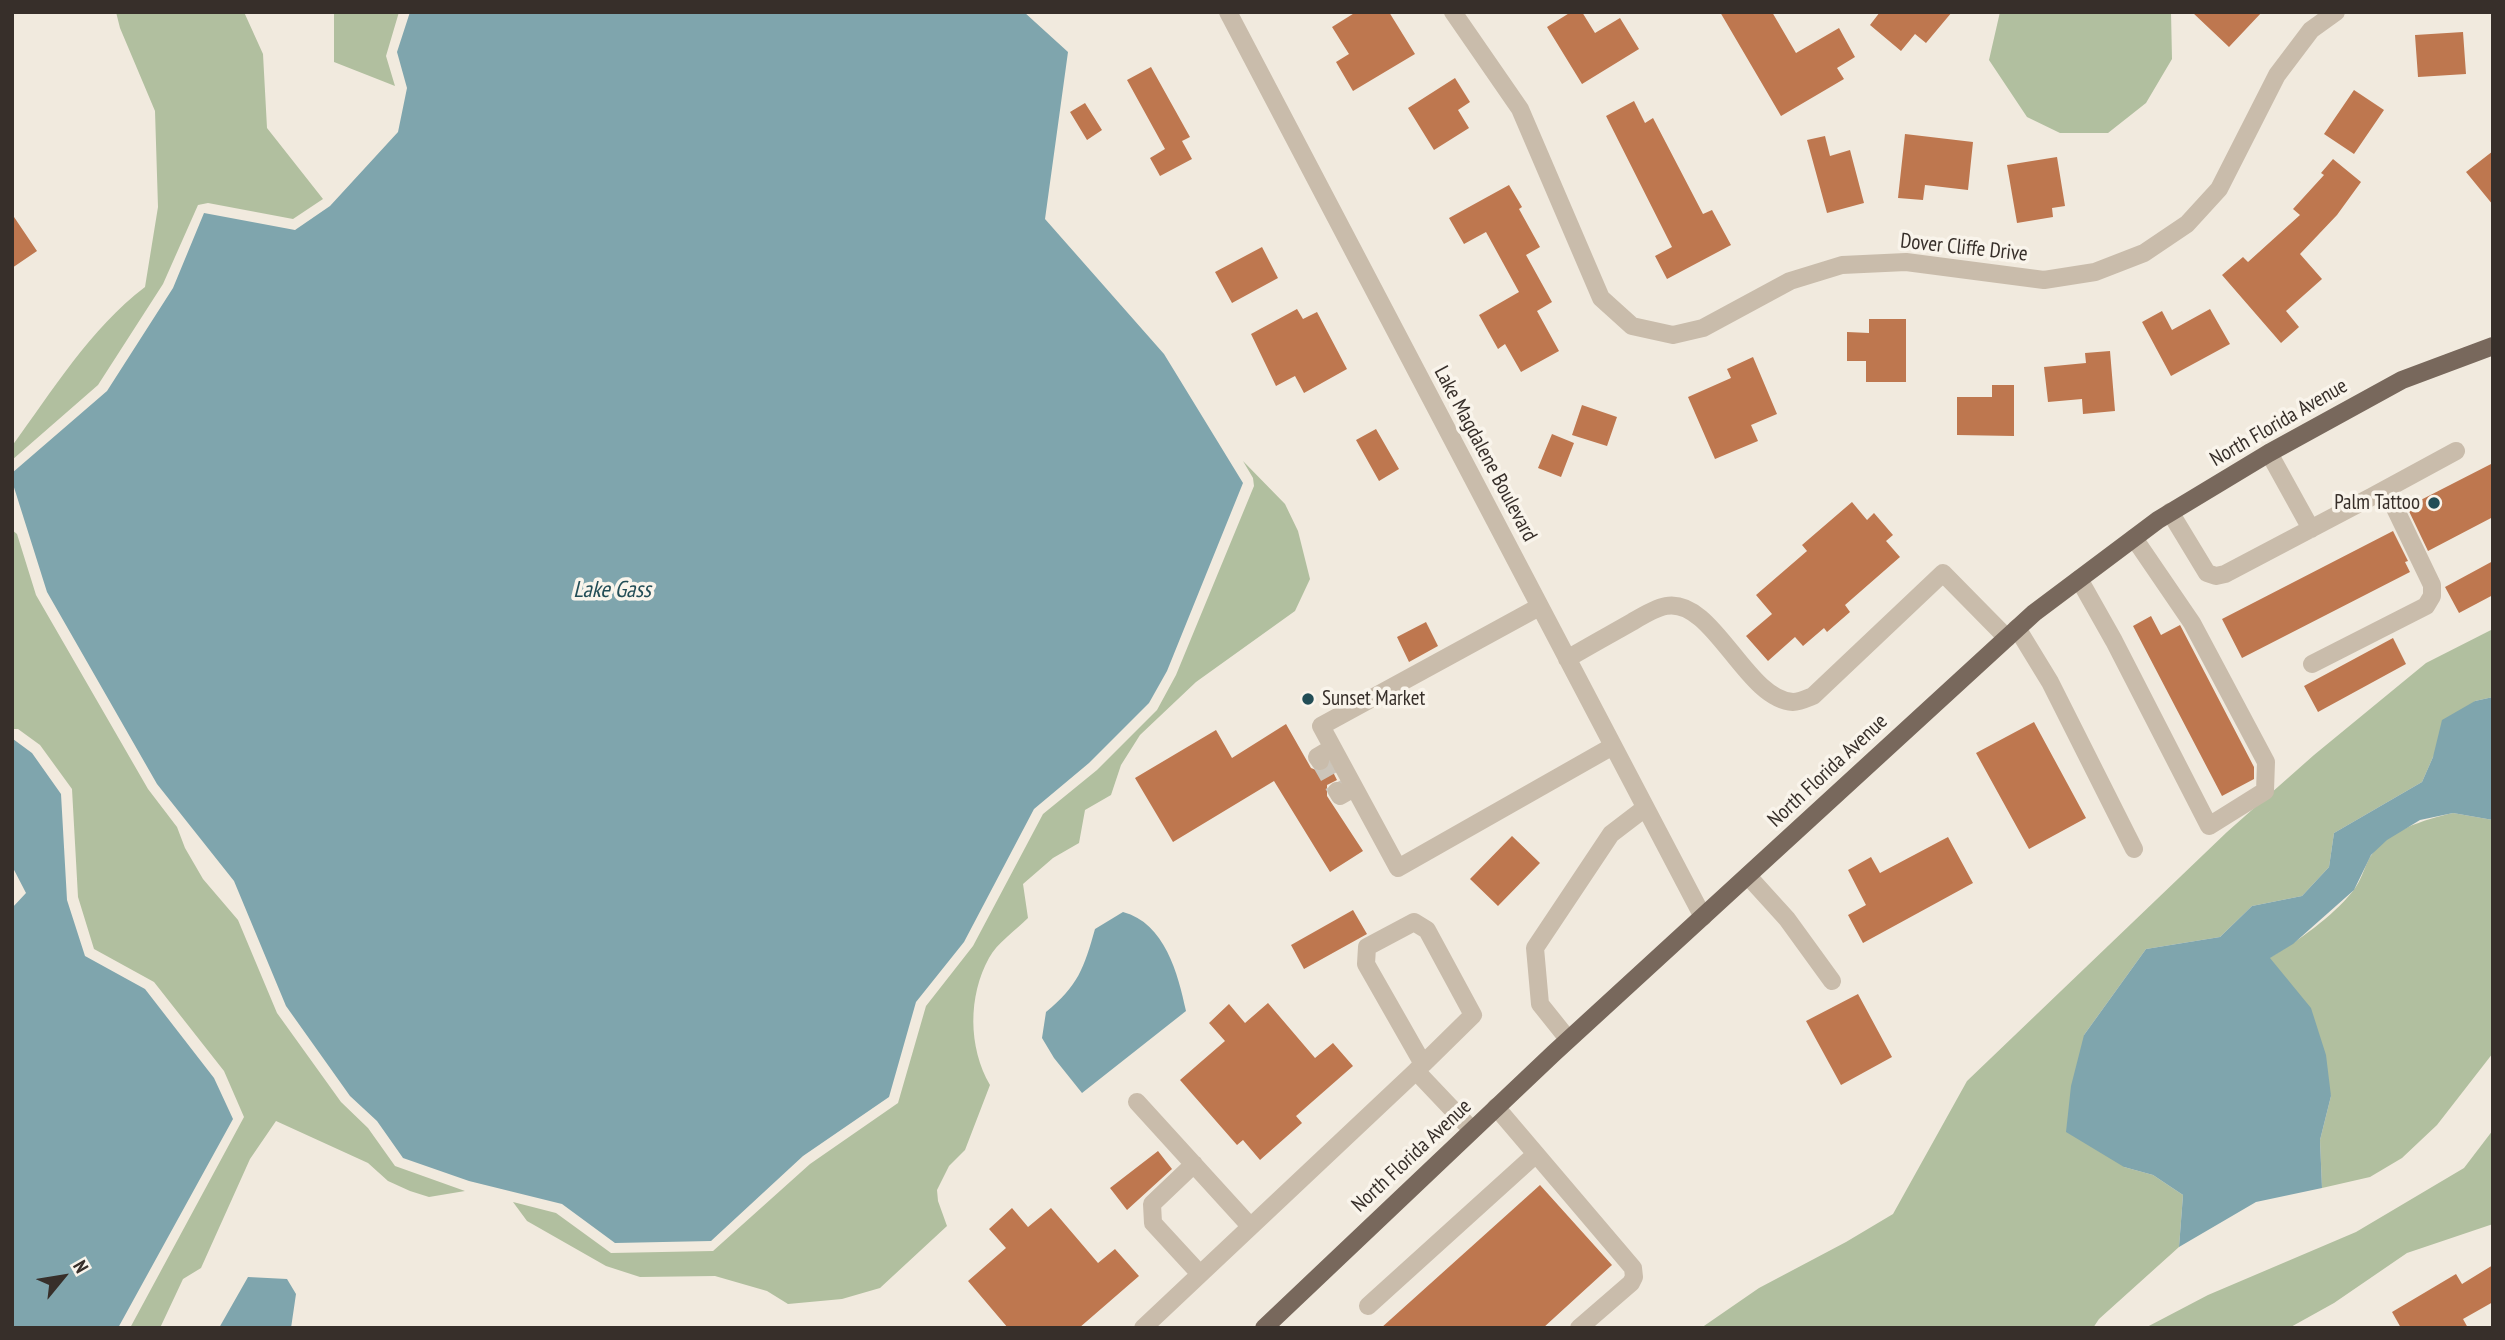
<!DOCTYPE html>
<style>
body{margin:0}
#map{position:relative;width:2505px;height:1340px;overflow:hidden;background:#f1eade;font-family:"PT Sans Narrow",sans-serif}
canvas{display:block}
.frame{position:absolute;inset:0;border:14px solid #372f2a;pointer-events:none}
.north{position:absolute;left:28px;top:1242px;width:70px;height:70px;-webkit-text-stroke:5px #f9f4eb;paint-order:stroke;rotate:60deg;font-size:19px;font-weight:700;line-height:28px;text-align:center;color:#372f2a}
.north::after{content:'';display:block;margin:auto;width:24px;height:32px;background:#372f2a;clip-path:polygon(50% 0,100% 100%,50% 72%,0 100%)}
</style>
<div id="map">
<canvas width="2505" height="1340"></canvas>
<div class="frame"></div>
<div class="north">N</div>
</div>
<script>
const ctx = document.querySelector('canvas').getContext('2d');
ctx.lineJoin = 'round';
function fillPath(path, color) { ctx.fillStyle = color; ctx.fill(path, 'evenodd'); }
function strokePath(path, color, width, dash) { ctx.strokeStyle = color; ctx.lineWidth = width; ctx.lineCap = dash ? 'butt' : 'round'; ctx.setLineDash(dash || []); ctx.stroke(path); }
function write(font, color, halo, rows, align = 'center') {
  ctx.font = font + ' "PT Sans Narrow",sans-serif'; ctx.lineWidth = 7; ctx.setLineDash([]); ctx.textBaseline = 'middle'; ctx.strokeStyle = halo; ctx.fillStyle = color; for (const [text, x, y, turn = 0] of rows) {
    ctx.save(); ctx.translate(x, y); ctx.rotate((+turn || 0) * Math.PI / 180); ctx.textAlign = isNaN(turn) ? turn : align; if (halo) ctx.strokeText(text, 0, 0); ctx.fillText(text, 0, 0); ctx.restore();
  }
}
fillPath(new Path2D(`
 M 116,12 L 244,12 L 263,54 L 267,128 L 323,199 L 293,219 L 208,203 L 198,205 L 163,284 L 98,385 L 12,460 L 12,446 C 53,390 90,329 145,287 L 158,207 L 155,111 L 120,28 Z
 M 334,12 L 399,12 L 386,56 L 395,86 L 334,62 Z
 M 2000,12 L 2171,12 L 2172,59 L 2146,103 L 2108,133 L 2060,133 L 2027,117 L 1989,60 Z
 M 1243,461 L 1285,504 L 1298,531 L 1310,579 L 1295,611 L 1196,682 L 1140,735 L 1121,765 L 1111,795 L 1085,810 L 1079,843 L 1053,858 L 1023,884 L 1028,918 C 1016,930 997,943 989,958 C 968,996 968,1047 990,1085 L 965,1150 L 949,1166 L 937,1190 L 938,1201 L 947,1226 L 880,1288 L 842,1299 L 788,1304 L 767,1291 L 715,1276 L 640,1277 L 606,1266 L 527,1221 L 513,1202 L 556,1213 L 611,1253 L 713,1251 L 810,1164 L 898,1103 L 926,1006 L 973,946 L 1043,814 L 1097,770 L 1157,710 L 1176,675 L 1254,486 L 1253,478 Z
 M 12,530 L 17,534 L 36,595 L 148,789 L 177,827 L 185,848 L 203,879 L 238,920 L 277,1013 L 341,1102 L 368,1128 L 395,1166 L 465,1191 L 429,1197 L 410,1191 L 388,1181 L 368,1163 L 276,1121 L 250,1159 L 201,1268 L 183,1279 L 160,1328 L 130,1328 L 244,1117 L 224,1071 L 154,982 L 94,949 L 78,897 L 72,789 L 40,745 L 18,729 L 12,729 Z
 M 2493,629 L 2493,697 L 2475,701 L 2433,757 L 2422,782 L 2334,833 L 2329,867 L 2302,896 L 2252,906 L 2220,937 L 2146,949 L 2084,1035 L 2124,1167 L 2153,1175 L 2183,1195 L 2179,1247 L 2099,1319 L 2093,1328 L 1701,1328 L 1759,1288 L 1846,1242 L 1893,1214 L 1967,1081 L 2227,832 L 2314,755 L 2426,663 Z
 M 2453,813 L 2493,820 L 2493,1053 L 2437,1125 L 2402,1158 L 2370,1177 L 2322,1188 L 2320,1140 L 2331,1096 L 2269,958 C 2298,941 2332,917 2353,891 C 2361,881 2364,868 2370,857 C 2387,830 2424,820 2453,813 Z
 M 2493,1130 L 2493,1224 L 2407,1253 L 2334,1303 L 2289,1328 L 2145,1328 L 2208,1295 L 2356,1232 L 2464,1168 Z`), '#b1bf9f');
fillPath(new Path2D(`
 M 410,12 L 1024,12 L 1068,52 L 1045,219 L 1164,354 L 1243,483 L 1167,671 L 1149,703 L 1089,763 L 1034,809 L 964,942 L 916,1002 L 889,1097 L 803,1156 L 711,1241 L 615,1243 L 562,1204 L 469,1181 L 403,1158 L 377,1121 L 350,1096 L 286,1006 L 234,881 L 157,784 L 47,592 L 12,481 L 12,473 L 107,391 L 173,288 L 204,213 L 295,230 L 330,206 L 398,132 L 407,88 L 397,52 Z
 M 2493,697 L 2493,820 L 2453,813 L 2420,820 L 2387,840 L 2371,855 L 2354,890 L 2293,944 L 2270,958 L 2311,1008 L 2326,1055 L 2331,1096 L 2320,1140 L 2322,1188 L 2256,1202 L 2179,1247 L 2183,1195 L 2153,1175 L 2124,1167 L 2066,1132 L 2071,1086 L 2084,1035 L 2146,949 L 2220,937 L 2252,906 L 2302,896 L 2329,867 L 2334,833 L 2422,782 L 2433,757 L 2442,720 L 2475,701 Z
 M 13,739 L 32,753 L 61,794 L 67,900 L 85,956 L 145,989 L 214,1078 L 233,1119 L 118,1328 L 12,1328 L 12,908 L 26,893 L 12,866 Z
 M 1123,912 C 1165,923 1178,974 1186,1011 L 1082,1093 L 1054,1058 L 1042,1038 L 1046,1012 C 1078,986 1084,968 1095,929 Z
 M 248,1277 L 287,1279 L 296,1294 L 291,1328 L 219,1328 Z`), '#7fa5ad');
fillPath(new Path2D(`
 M 1356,12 L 1389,12 L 1415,54 L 1353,91 L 1336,62 L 1349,54 L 1332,27 Z
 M 1571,12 L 1582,12 L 1595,33 L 1620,18 L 1639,49 L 1582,84 L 1547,27 Z
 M 1720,12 L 1772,12 L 1796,53 L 1839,28 L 1855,57 L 1837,68 L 1844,79 L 1781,116 Z
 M 1880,12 L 1952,12 L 1926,43 L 1915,34 L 1901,51 L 1870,25 Z
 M 2192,12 L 2262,12 L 2229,47 Z
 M 2463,32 L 2466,74 L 2418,77 L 2415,35 Z
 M 1151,67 L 1190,137 L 1182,141 L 1192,159 L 1160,176 L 1150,158 L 1165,149 L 1127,80 Z
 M 1455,78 L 1470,102 L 1458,110 L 1469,128 L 1434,150 L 1408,108 Z
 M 2354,90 L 2384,110 L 2354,154 L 2324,134 Z
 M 1634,101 L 1645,123 L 1653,118 L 1703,214 L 1712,210 L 1731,245 L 1667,279 L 1655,256 L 1672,247 L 1606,116 Z
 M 1085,103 L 1102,130 L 1087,140 L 1070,112 Z
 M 1905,134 L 1973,142 L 1968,190 L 1925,185 L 1923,200 L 1898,198 Z
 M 1825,136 L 1830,156 L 1850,150 L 1864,203 L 1827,213 L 1807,140 Z
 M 2493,151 L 2493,205 L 2466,172 Z
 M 2057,157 L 2065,206 L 2052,208 L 2053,217 L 2017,223 L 2007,165 Z
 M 2333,159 L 2361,182 L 2337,215 L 2300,254 L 2322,279 L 2286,311 L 2299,327 L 2281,343 L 2222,275 L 2243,257 L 2248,262 L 2300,215 L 2293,209 L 2324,175 L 2321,173 Z
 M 1509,185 L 1522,207 L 1519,209 L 1540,247 L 1526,255 L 1552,302 L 1537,311 L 1559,351 L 1521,372 L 1505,344 L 1498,349 L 1479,315 L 1519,292 L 1486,232 L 1464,244 L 1449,218 Z
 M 12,214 L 37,251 L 12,268 Z
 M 1262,247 L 1278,278 L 1232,303 L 1215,272 Z
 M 1297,309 L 1303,319 L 1317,312 L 1347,369 L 1304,393 L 1295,376 L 1276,386 L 1251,334 Z
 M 2210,309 L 2230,344 L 2171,376 L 2142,322 L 2162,311 L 2172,330 Z
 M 1869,319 L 1906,319 L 1906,382 L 1866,382 L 1866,361 L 1847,361 L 1847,332 L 1869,333 Z
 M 2110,351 L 2115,411 L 2083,414 L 2082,399 L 2048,402 L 2044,367 L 2086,363 L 2085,353 Z
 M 1753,357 L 1777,414 L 1751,425 L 1758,441 L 1715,459 L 1688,397 L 1731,378 L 1727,369 Z
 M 1992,385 L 2014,385 L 2014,436 L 1957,435 L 1957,397 L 1992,397 Z
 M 1582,405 L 1617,417 L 1607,446 L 1572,435 Z
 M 1376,429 L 1399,469 L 1379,481 L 1356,440 Z
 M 1552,434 L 1574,443 L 1561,477 L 1538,468 Z
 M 2493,463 L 2493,517 L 2428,551 L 2407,507 Z
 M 1852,502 L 1867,520 L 1874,513 L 1893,535 L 1886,541 L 1900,557 L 1845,605 L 1850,612 L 1827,632 L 1824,628 L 1803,646 L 1795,637 L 1768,661 L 1746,636 L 1772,614 L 1756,595 L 1807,551 L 1802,545 Z
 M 2393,531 L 2408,561 L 2405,562 L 2410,572 L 2242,658 L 2222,619 Z
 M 2493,561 L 2493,595 L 2459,613 L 2445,587 Z
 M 2151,616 L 2161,635 L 2180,625 L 2254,767 L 2254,779 L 2222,796 L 2133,626 Z
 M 1426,622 L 1438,646 L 1409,662 L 1397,637 Z
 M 2393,638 L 2406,664 L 2318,712 L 2304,686 Z
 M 2034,722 L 2086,818 L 2029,849 L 1976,753 Z
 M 1286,724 L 1311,768 L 1321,772 L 1330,766 L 1337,780 L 1327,785 L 1327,796 L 1363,851 L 1330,872 L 1274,781 L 1173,842 L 1135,778 L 1216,730 L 1232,758 Z
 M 1512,836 L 1540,863 L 1498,906 L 1470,879 Z
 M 1948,837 L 1973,883 L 1863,943 L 1848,915 L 1866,905 L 1848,870 L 1871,857 L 1880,873 Z
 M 1353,910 L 1367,934 L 1304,969 L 1291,945 Z
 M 1858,994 L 1892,1057 L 1841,1085 L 1806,1021 Z
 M 1268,1003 L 1315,1058 L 1333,1043 L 1353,1066 L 1296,1116 L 1302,1123 L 1260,1160 L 1243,1140 L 1237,1145 L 1180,1080 L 1225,1041 L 1209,1023 L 1229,1004 L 1245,1023 Z
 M 1158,1151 L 1172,1169 L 1127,1210 L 1110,1188 Z
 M 1540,1185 L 1612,1265 L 1543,1328 L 1381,1328 Z
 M 1012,1208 L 1028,1227 L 1051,1208 L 1098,1263 L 1115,1249 L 1139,1276 L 1079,1328 L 1008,1328 L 968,1281 L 1006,1248 L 989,1229 Z
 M 2493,1265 L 2493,1302 L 2463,1319 L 2468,1328 L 2401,1328 L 2392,1312 L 2456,1274 L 2462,1284 Z`), '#be774f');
strokePath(new Path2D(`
 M 1320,761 L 1337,791`), '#ccc5ba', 18, [18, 9]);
strokePath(new Path2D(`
 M 1228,12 L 1703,917
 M 1453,12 L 1520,109 L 1601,298 L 1632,326 L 1673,335 L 1703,328 L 1790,281 L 1842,265 L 1906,262 L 2044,280 L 2095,272 L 2144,253 L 2187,224 L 2219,189 L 2277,75 L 2311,30 L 2336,12
 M 2269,453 L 2311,529
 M 2375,495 L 2456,451
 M 2170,512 L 2207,573 L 2216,576 L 2225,574 L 2375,495 L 2393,504 L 2432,585 L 2432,596 L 2426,606 L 2312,664
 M 2079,579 L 2114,641 L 2209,826 L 2265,791 L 2266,762 L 2192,623 L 2134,538
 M 1539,607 L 1321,726 L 1398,868 L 1613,746
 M 2017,628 L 2050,682 L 2134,849
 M 1567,659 C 1589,646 1611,634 1632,622 C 1642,616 1655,608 1666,606 C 1713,597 1746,700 1793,702 C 1799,702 1808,698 1813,696 L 1943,573 L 2007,638
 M 1320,761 L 1317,757 L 1332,748
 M 1337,791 L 1340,796 L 1354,788
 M 1748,876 L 1787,919 L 1832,981
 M 1568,1039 L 1540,1004 L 1535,948 L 1611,834 L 1645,808
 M 1416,1071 L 1473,1015 L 1427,930 L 1414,922 L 1367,947 L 1366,964 L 1423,1064
 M 1137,1102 L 1250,1226
 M 1496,1107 L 1633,1268 L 1634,1277 L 1631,1283 L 1579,1328
 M 1194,1164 L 1152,1204 L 1153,1223 L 1200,1274
 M 1368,1306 L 1536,1154
 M 1143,1328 L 1416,1071 L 1472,1130`), '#c9bcab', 18);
strokePath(new Path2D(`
 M 1264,1328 L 1554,1053 L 2034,613 L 2158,520 L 2269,453 L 2402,380 L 2493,346`), '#78685c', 18);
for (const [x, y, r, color] of [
 [2434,503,7,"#224d56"],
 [1308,699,7,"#224d56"]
]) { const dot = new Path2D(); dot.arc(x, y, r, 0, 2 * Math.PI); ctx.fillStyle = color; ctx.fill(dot); strokePath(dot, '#f9f4eb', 2.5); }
write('21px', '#372f2a', '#f9f4eb', [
 ["Dover Cliffe Drive",1964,248,6],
 ["North Florida Avenue",2279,423,-30],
 ["Lake Magdalene Boulevard",1485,454,62],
 ["North Florida Avenue",1828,771,-43],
 ["North Florida Avenue",1412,1156,-43]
]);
write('21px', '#372f2a', '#f9f4eb', [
 ["Palm Tattoo",2420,503],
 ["Sunset Market",1322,699,"left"]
], 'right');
write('italic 23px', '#224d56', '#f9f4eb', [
 ["Lake Gass",612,590]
]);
</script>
